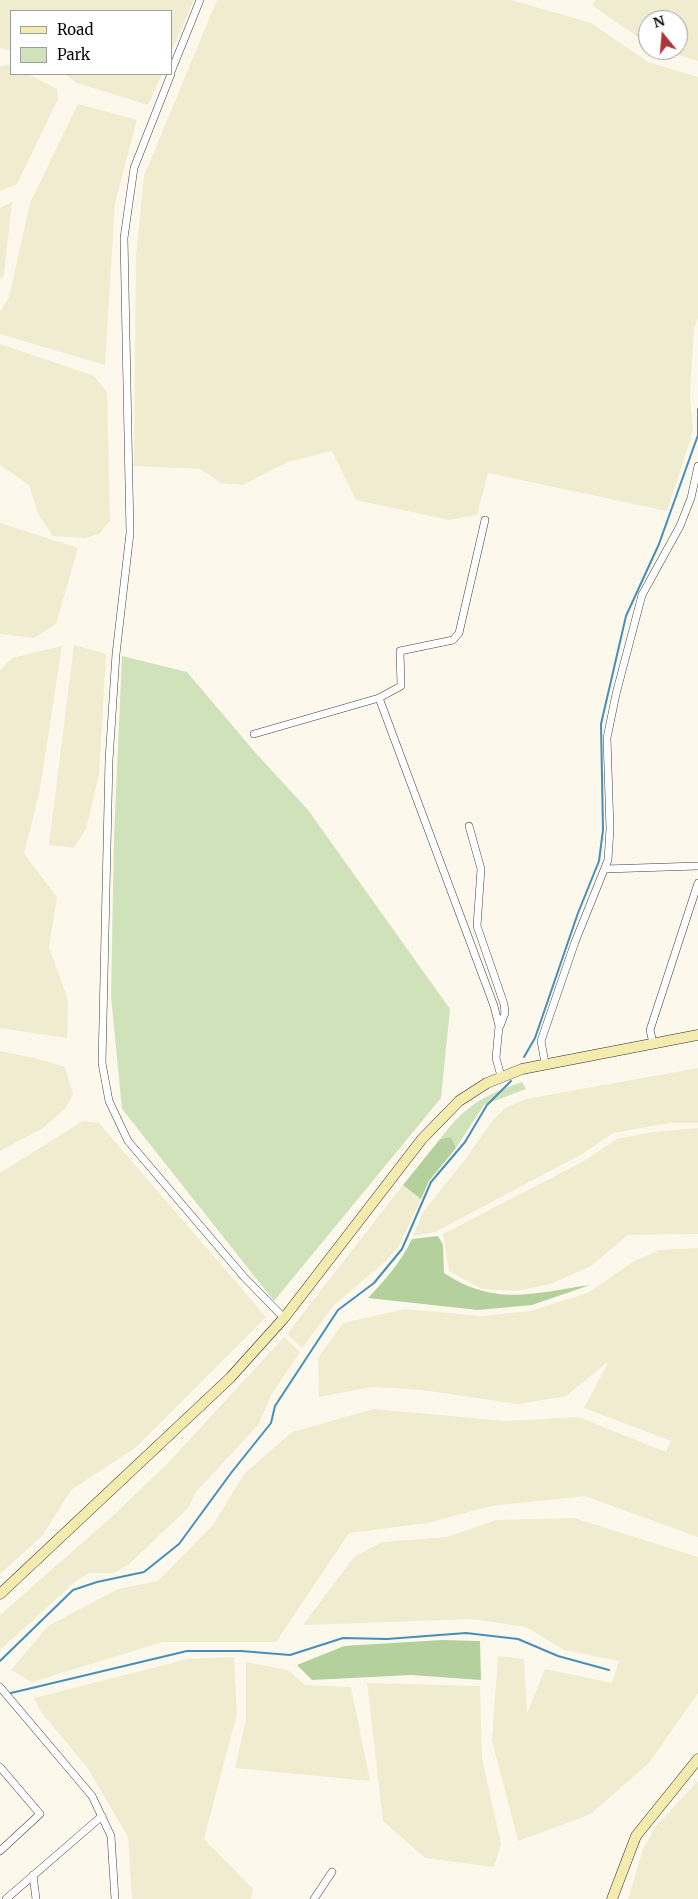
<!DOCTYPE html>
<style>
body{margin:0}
#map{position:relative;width:698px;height:1899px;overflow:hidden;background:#fcf9ec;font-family:Merriweather,serif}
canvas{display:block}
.legend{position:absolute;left:10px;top:10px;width:162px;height:65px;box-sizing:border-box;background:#fff;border:1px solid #9d9d9d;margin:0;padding:6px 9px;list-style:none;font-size:15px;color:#0b0b0b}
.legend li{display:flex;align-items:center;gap:10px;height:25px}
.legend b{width:25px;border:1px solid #9d9d9d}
.north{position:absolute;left:638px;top:10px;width:50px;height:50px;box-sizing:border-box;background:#fff;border:1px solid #9d9d9d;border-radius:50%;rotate:343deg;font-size:14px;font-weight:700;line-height:20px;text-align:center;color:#0b0b0b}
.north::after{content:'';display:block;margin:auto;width:18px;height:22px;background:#a8363d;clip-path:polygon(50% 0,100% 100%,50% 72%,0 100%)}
</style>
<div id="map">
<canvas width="698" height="1899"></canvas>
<ul class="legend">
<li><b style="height:6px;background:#f4ebaf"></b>Road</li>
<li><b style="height:14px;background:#cfe2ba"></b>Park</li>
</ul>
<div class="north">N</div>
</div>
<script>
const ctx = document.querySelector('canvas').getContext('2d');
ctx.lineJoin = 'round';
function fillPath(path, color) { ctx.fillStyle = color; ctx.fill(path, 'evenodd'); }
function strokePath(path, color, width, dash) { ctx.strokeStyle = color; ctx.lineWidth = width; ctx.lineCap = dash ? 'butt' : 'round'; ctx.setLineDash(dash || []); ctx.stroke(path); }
fillPath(new Path2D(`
 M 0,0 L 194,0 L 171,52 L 171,11 L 11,11 L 11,51 L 0,48 Z
 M 217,0 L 511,0 L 591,23 L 648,62 L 698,77 L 698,318 L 694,328 L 690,395 L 693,431 L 667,511 L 488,473 L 477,515 L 449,520 L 356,500 L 332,451 L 287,462 L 243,485 L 221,483 L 200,469 L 134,466 L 136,255 L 144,176 Z
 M 595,0 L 698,0 L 698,61 L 663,50 L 678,50 L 678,20 L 648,20 L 648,44 L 593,6 Z
 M 10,65 L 11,74 L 28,74 L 57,89 L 58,99 L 17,184 L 0,191 L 0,66 Z
 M 64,74 L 162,74 L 148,105 L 77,83 Z
 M 78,104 L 137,120 L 115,203 L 105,365 L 0,334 L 0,312 L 9,297 L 30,203 Z
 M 12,202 L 4,275 L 0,279 L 0,208 Z
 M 0,344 L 94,376 L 107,392 L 110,521 L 99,534 L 85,538 L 53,536 L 38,513 L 29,485 L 0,465 Z
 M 0,523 L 78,548 L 56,624 L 34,638 L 0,634 Z
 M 74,645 L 106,654 L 99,775 L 86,829 L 74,848 L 49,845 Z
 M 62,646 L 40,789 L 24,854 L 57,897 L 49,947 L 68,1000 L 67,1038 L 0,1028 L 0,670 L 12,658 Z
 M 0,1051 L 34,1058 L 65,1067 L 73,1094 L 66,1108 L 43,1128 L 0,1151 Z
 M 698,1068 L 698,1123 L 670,1123 L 613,1133 L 582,1154 L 435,1232 L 413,1236 L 423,1212 L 464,1161 L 493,1120 L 505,1108 L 526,1099 Z
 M 83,1121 L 99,1123 L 266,1317 L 135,1448 L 71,1490 L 43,1535 L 0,1574 L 0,1173 Z
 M 698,1128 L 698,1234 L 628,1235 L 591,1266 L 551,1284 L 516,1291 L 482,1289 L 449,1271 L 443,1234 L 584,1161 L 617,1139 L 653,1132 Z
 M 403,1185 L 421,1199 L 399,1246 L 387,1260 L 334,1305 L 302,1348 L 287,1334 Z
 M 698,1248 L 698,1537 L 585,1496 L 491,1506 L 428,1523 L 349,1533 L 276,1642 L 163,1642 L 32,1682 L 11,1670 L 48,1626 L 118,1589 L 158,1581 L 213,1525 L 244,1474 L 292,1432 L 374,1409 L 506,1421 L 578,1417 L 666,1452 L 671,1441 L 584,1408 L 609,1361 L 566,1396 L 518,1404 L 422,1390 L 373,1387 L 319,1397 L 318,1358 L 343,1323 L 405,1309 L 481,1316 L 530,1311 L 588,1293 L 634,1261 L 660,1250 Z
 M 284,1337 L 300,1352 L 271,1395 L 259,1424 L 196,1492 L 188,1508 L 128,1565 L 114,1573 L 89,1573 L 76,1581 L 0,1650 L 0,1615 L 115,1514 L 168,1463 Z
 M 574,1518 L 698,1557 L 698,1693 L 649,1763 L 591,1814 L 518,1841 L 492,1741 L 498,1656 L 524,1659 L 527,1714 L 545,1669 L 612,1683 L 619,1661 L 564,1650 L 526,1627 L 472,1619 L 303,1625 L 354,1557 L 382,1542 L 447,1537 L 497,1520 Z
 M 234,1657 L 237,1714 L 204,1839 L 253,1889 L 251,1899 L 132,1899 L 128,1837 L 87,1767 L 41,1712 L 34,1698 L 188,1659 Z
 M 246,1662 L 288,1670 L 305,1685 L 351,1687 L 370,1781 L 235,1768 L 246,1720 Z
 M 367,1683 L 480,1686 L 482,1759 L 501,1843 L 494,1867 L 425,1858 L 383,1821 Z
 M 698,1781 L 698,1899 L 628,1899 L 643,1849 L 656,1826 Z`), '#efeccf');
fillPath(new Path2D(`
 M 122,656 L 187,672 L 254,751 L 308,810 L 450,1009 L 441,1098 L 274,1301 L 122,1109 L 111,996 L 114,837 Z
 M 522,1082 L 526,1089 L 484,1105 L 456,1148 L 451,1137 L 440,1139 C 466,1105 482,1096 522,1082 Z`), '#cfe2ba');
fillPath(new Path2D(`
 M 451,1137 L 456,1148 L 429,1181 L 421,1199 L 403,1185 L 440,1139 Z
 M 438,1236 L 443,1245 L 444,1273 C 496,1307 533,1293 590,1285 L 532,1305 L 478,1310 L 368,1298 C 386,1279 401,1262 412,1239 Z
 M 442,1640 L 480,1641 L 481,1680 L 411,1675 L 312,1680 L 297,1665 L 344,1646 Z`), '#b4d09c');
strokePath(new Path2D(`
 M 524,1057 L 535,1038 L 578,913 L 599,861 L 603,830 L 601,724 L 626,616 L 659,544 L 698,435 L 698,409
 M 0,1661 L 73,1590 L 97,1582 L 144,1572 L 179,1544 L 231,1473 L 271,1423 L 275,1406 L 338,1310 L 374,1283 L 402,1249 L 431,1182 L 465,1142 L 487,1105 L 511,1081
 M 11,1693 L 187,1651 L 241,1651 L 290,1655 L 343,1638 L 387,1639 L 466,1633 L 518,1639 L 558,1656 L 609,1670`), '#488eba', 2);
const street = new Path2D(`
 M 171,72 L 200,0
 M 171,74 L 134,168 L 124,238 L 130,533 L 116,654 L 109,760 L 102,1063 L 109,1101 L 128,1141 L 244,1277 L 284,1318
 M 379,698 L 494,1006 L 499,1026 L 496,1058 L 501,1076
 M 254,734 L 379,698 L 401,686 L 400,651 L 453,640 L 459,633 L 485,520
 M 469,826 L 481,869 L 477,926 L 504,1004 L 505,1013 L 500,1026
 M 605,869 L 698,866
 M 653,1043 L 650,1030 L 698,883
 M 545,1063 L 541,1041 L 575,942 L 608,860 L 610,829 L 607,738 L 616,694 L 642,595 L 680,526 L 691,498 L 698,466
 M 0,1687 L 92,1796 L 111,1836 L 115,1899
 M 0,1767 L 40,1814 L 0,1851
 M 33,1875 L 36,1899
 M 6,1899 L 102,1816
 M 314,1899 L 332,1872`);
const secondary = new Path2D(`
 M 0,1594 L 230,1378 L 284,1318 L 422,1139 L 459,1101 L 487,1083 L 522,1069 L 698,1035
 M 612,1899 L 636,1836 L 698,1759`);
strokePath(street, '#3e3e3e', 8);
strokePath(secondary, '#2d2d2d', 11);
strokePath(street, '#fff', 7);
strokePath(secondary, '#f4ebaf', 10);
</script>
